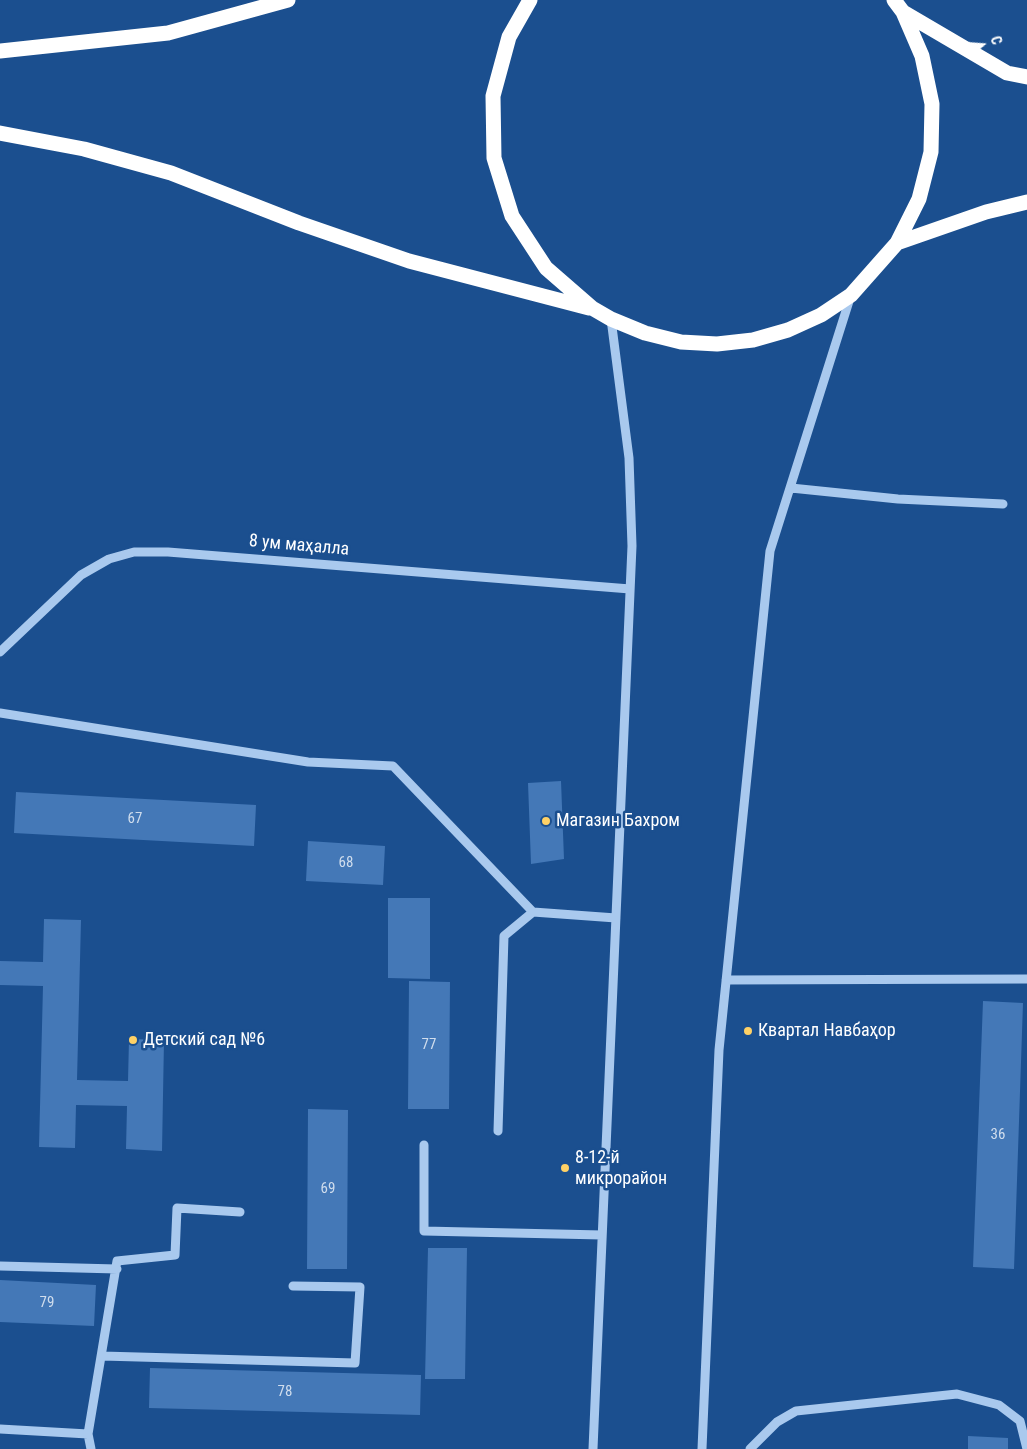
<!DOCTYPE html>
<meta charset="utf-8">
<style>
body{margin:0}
#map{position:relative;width:1027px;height:1449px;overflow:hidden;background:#1b4f8f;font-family:"Roboto Condensed",sans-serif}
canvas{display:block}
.north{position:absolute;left:957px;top:20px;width:50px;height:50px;-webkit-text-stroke:4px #1b4f8f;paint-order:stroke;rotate:72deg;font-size:14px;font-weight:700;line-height:20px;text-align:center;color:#fff}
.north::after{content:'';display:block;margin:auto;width:18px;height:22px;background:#fff;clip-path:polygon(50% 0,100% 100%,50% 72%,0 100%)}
</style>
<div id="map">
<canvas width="1027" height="1449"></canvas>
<div class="north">С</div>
</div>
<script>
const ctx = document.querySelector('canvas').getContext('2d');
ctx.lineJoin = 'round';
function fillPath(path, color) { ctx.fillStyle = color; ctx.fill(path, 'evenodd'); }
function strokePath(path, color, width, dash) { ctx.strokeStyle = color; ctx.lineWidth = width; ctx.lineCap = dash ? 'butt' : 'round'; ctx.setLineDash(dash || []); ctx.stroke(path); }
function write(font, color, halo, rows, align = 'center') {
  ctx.font = font + ' "Roboto Condensed",sans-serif'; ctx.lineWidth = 5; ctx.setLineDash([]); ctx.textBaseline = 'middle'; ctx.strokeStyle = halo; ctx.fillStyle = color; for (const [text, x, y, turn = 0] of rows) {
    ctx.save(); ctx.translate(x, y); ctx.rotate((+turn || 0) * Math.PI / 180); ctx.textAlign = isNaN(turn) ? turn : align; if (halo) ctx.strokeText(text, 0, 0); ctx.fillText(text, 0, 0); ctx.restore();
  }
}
fillPath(new Path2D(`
 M 561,781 L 564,859 L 531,864 L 528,783 Z
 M 16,792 L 256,805 L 254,846 L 14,833 Z
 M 308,841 L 385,846 L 383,885 L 306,881 Z
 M 388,898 L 430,898 L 430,979 L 388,978 Z
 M 44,919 L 81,920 L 77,1080 L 128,1081 L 129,1039 L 164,1040 L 162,1151 L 126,1149 L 127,1106 L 76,1105 L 75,1148 L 39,1147 L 43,986 L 0,985 L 0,961 L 43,962 Z
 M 409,981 L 450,982 L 449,1109 L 408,1109 Z
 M 983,1001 L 1023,1003 L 1014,1269 L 973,1267 Z
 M 308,1109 L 348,1110 L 347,1269 L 307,1269 Z
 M 428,1248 L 467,1248 L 465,1379 L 425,1379 Z
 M 0,1280 L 96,1285 L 94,1326 L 0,1322 Z
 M 150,1368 L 421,1375 L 420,1415 L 149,1408 Z
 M 968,1436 L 1008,1438 L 1008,1449 L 968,1449 Z`), '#4478b7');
strokePath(new Path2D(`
 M 791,488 L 898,499 L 1003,504
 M 0,652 L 81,575 L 109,559 L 134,552 L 168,552 L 630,589
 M 0,713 L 308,762 L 393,766 L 533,912 L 616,918
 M 726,980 L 1027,979
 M 498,1131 L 504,936 L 533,912
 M 424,1145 L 424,1231 L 602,1235
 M 0,1266 L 117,1269
 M 102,1356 L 355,1363 L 360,1287 L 293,1286
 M 0,1429 L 88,1434
 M 91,1449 L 88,1434 L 117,1261 L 175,1255 L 177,1208 L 240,1212
 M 593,1449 L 632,546 L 629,458 L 611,319
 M 702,1449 L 719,1050 L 770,551 L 851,295
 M 750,1449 L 777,1422 L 796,1411 L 957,1394 L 999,1405 L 1020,1421 L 1027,1449`), '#a9c9ee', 9);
strokePath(new Path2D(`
 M 530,0 L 509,37 L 493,96 L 494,158 L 512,216 L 546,268 L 592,308 L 611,319 L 645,333 L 681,342 L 717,344 L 753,340 L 788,330 L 821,315 L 851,295 L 897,243 L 919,199 L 931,152 L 932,104 L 922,56 L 903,12 L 894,0
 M 903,12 L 1007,73 L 1027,77
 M 0,51 L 168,33 L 288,0
 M 0,133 L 84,149 L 171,173 L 299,223 L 409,261 L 589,308
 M 897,243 L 986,212 L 1027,202`), '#fff', 15);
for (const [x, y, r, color] of [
 [546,821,5,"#ffd166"],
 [748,1031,5,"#ffd166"],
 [133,1040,5,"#ffd166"],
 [565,1168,5,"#ffd166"]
]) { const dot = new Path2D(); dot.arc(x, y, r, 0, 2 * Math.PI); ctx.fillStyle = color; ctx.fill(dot); strokePath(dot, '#1b4f8f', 2); }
write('15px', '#d0dded', null, [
 ["67",135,819],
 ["68",346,863],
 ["77",429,1045],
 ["36",998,1135],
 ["69",328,1189],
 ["79",47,1303],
 ["78",285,1392]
]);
write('18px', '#fff', '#1b4f8f', [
 ["8 ум маҳалла",299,546,5]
]);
write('18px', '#fff', '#1b4f8f', [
 ["Магазин Бахром",556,821],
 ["Квартал Навбаҳор",758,1031],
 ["Детский сад №6",143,1040],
 ["8-12-й",575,1158],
 ["микрорайон",575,1179]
], 'left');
</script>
